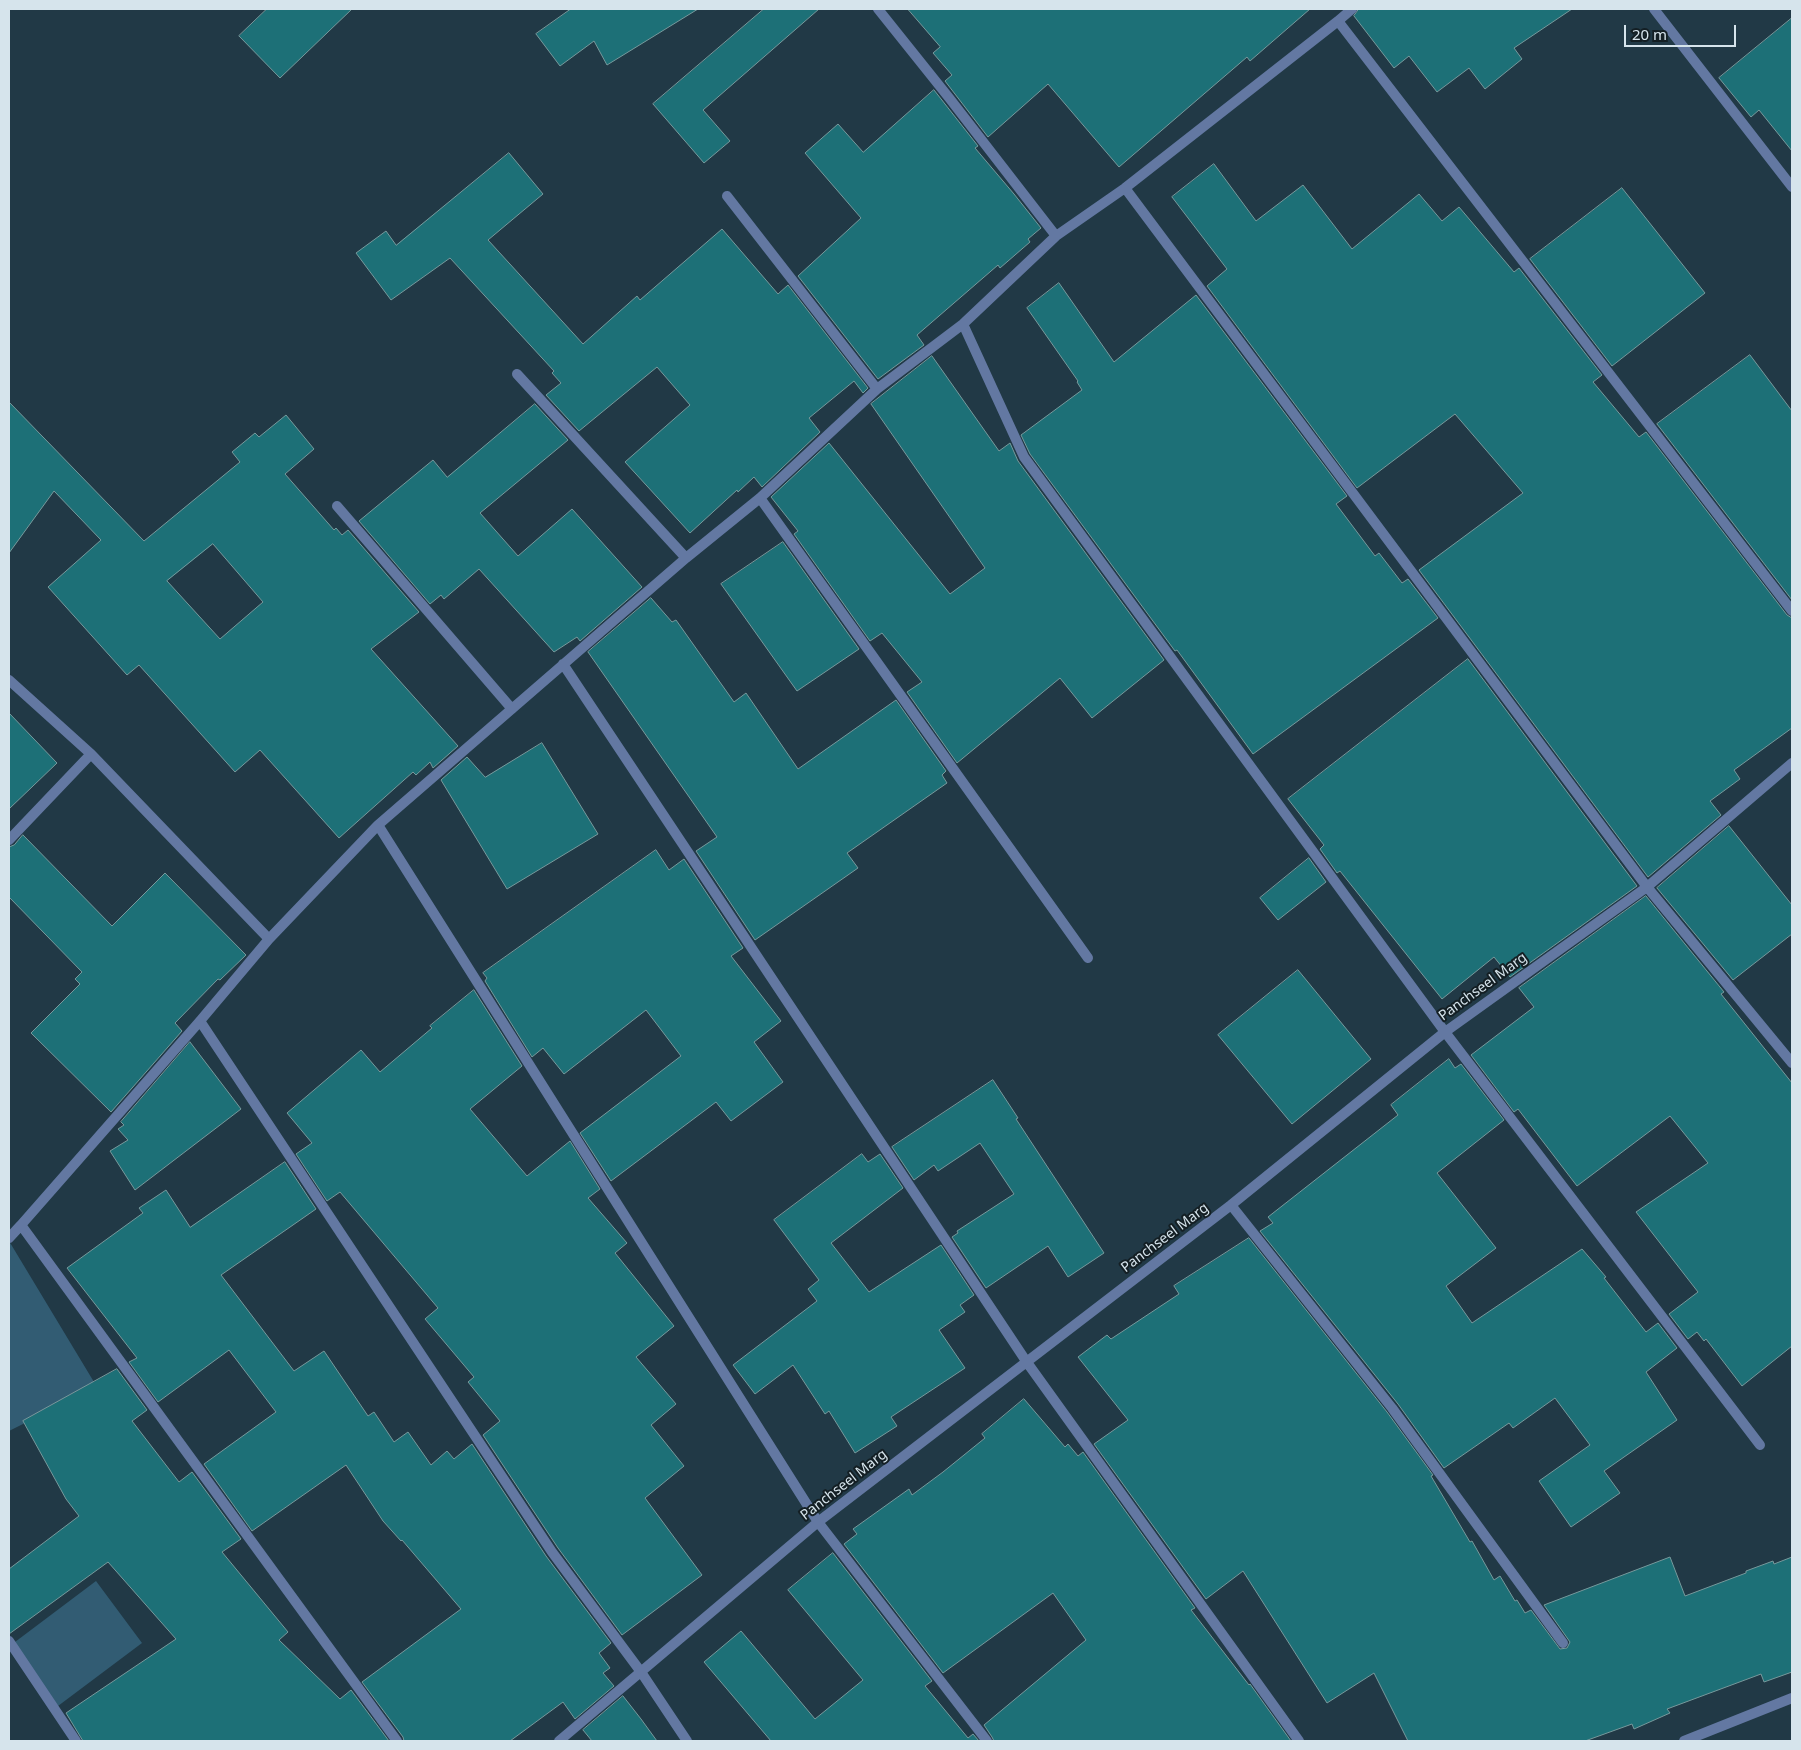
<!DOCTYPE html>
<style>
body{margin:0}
#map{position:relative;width:1801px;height:1750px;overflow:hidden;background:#213946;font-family:"Noto Sans",sans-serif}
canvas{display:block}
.frame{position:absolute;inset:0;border:10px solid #d6e4ec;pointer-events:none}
.scale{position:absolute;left:1624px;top:25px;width:112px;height:22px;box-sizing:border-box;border:2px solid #d6e4ec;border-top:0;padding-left:6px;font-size:15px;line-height:18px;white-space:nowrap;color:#d6e4ec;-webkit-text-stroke:4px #141f24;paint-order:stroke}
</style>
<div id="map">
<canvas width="1801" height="1750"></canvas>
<div class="frame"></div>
<div class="scale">20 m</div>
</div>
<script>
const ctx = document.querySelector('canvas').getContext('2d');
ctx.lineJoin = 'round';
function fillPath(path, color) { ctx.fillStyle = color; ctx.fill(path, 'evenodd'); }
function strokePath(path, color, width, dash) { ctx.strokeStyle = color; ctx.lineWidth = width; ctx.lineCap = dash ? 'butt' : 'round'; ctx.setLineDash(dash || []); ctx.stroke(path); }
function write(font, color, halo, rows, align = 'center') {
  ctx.font = font + ' "Noto Sans",sans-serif'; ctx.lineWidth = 4; ctx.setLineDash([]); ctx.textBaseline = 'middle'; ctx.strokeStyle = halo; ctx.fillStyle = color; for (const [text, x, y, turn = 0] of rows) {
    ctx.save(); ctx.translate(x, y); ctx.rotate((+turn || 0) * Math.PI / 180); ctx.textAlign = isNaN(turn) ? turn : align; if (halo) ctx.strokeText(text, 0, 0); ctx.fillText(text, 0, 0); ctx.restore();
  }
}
fillPath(new Path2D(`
 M 9,1241 L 97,1387 L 9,1431 Z
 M 96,1581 L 142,1643 L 58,1706 L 11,1645 Z`), '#325c73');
const building = new Path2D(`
 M 267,9 L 352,9 L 280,78 L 239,36 Z
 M 571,9 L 698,9 L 607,65 L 594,41 L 560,66 L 536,34 Z
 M 764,9 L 819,9 L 703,110 L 730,141 L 704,163 L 653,104 Z
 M 908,9 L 1310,9 L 1250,61 L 1247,57 L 1119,167 L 1048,84 L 988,137 L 945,81 L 952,75 L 933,53 L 940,47 Z
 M 1359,9 L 1572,9 L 1514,48 L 1522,59 L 1485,89 L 1469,68 L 1437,92 L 1409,56 L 1394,68 L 1354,16 Z
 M 1792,18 L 1792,151 L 1759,110 L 1751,117 L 1719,78 Z
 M 934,90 L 978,146 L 975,148 L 1014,194 L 1041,228 L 1028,239 L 1030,242 L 1000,268 L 998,265 L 917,335 L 924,345 L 878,379 L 798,276 L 861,218 L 805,153 L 838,124 L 863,152 Z
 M 509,153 L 543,194 L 488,240 L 583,344 L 637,296 L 640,300 L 722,229 L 778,294 L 788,285 L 868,388 L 863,393 L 854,381 L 809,418 L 820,432 L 762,487 L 754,477 L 738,492 L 737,490 L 690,533 L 625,462 L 690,405 L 657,367 L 579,431 L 546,395 L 561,383 L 552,373 L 554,371 L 450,258 L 391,300 L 356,253 L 386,231 L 396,245 Z
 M 1214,164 L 1256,221 L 1303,185 L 1352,249 L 1419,194 L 1442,221 L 1459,207 L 1514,272 L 1519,268 L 1602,375 L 1593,382 L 1639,437 L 1646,432 L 1787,615 L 1792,618 L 1792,728 L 1734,770 L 1740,779 L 1710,801 L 1721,815 L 1648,877 L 1419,570 L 1523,493 L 1455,414 L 1357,488 L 1207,286 L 1227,269 L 1172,197 Z
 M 1622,188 L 1705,293 L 1612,366 L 1530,259 Z
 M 1059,283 L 1114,362 L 1196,295 L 1347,496 L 1336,504 L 1375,556 L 1379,553 L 1402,583 L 1408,579 L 1438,618 L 1253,754 L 1177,650 L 1175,651 L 1030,454 L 1021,435 L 1082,390 L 1077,382 L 1078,381 L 1027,308 Z
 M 1750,355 L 1792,411 L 1792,600 L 1657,424 Z
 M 932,356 L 999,451 L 1010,443 L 1018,461 L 1164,660 L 1092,718 L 1060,678 L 957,763 L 907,692 L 922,682 L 882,633 L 870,641 L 794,534 L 798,531 L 771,497 L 829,443 L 950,594 L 985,568 L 871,404 Z
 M 9,402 L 144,541 L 240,462 L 232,452 L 255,433 L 259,437 L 286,415 L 314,449 L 285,474 L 334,530 L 336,528 L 342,535 L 348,530 L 419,612 L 371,649 L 458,746 L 433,768 L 430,762 L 416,775 L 413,772 L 339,838 L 260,750 L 235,772 L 139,665 L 127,675 L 48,587 L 101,540 L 54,491 L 9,553 ZM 213,544 L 263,602 L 220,639 L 167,581 Z
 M 535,404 L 568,440 L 480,513 L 518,556 L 572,509 L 642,587 L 580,641 L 577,637 L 554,652 L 479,569 L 444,599 L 441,595 L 430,604 L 359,521 L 433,460 L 447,477 Z
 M 783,542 L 859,649 L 797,691 L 721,584 Z
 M 651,598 L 672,622 L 676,620 L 734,702 L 746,693 L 798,769 L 896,700 L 946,771 L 942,775 L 947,783 L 847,853 L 858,868 L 755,940 L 696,851 L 717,837 L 588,652 Z
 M 1468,659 L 1637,886 L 1510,977 L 1494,957 L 1442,999 L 1340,871 L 1337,873 L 1320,849 L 1324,845 L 1288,799 Z
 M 9,713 L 57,763 L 9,809 Z
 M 542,743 L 598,834 L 507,889 L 441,780 L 467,757 L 485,777 Z
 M 1729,826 L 1792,905 L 1792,934 L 1733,980 L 1657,888 Z
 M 23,835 L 112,926 L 165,873 L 246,955 L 220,980 L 218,979 L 175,1023 L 182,1031 L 111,1112 L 31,1033 L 80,984 L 75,979 L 82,972 L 9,897 L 9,847 L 14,845 Z
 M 656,850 L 669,870 L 684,859 L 743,948 L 731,956 L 781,1021 L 754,1042 L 783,1082 L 731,1121 L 716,1102 L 611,1181 L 580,1133 L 681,1056 L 646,1010 L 564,1074 L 543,1048 L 532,1057 L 485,981 L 487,978 L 483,973 Z
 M 1309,858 L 1326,882 L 1278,920 L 1260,898 Z
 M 1646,896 L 1724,992 L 1721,994 L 1792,1083 L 1792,1346 L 1742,1386 L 1706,1339 L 1704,1341 L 1697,1332 L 1688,1339 L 1669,1314 L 1698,1292 L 1636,1212 L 1708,1163 L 1670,1116 L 1577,1186 L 1518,1109 L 1514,1112 L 1471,1055 L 1534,1007 L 1519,988 Z
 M 1298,970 L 1371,1059 L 1292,1124 L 1218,1035 Z
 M 474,990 L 522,1066 L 470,1109 L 527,1176 L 570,1141 L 600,1189 L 588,1198 L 627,1243 L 615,1253 L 674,1326 L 636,1357 L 676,1404 L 651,1425 L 684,1466 L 645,1498 L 702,1575 L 622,1635 L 558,1548 L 483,1435 L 500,1421 L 468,1382 L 474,1377 L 425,1319 L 438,1308 L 340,1192 L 327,1201 L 296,1154 L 312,1143 L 287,1113 L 361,1050 L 380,1072 L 432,1028 L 430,1026 Z
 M 190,1042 L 241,1109 L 135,1190 L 110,1151 L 128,1140 L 118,1129 L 124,1125 L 121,1122 Z
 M 1449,1059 L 1455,1068 L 1461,1064 L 1504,1120 L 1437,1173 L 1496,1248 L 1446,1286 L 1472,1323 L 1582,1249 L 1606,1277 L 1604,1278 L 1646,1332 L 1658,1323 L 1677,1348 L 1646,1372 L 1677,1420 L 1604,1471 L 1620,1493 L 1571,1527 L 1539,1481 L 1590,1445 L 1555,1398 L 1513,1428 L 1509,1423 L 1444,1468 L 1398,1404 L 1260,1231 L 1273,1223 L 1268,1217 L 1398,1115 L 1391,1105 Z
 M 993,1080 L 1018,1118 L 1016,1119 L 1104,1253 L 1068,1277 L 1048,1246 L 986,1288 L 952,1237 L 958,1233 L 957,1231 L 1014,1194 L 980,1143 L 938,1171 L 934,1165 L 914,1180 L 892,1147 Z
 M 862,1154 L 868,1162 L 880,1154 L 903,1188 L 831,1243 L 869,1292 L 941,1245 L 974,1295 L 960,1305 L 965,1312 L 939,1330 L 965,1368 L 891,1417 L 897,1426 L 855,1453 L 829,1411 L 825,1414 L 793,1365 L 755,1394 L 733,1365 L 817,1301 L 808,1289 L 819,1280 L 774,1220 Z
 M 285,1162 L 316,1209 L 221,1275 L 294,1371 L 324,1351 L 368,1416 L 374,1412 L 394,1442 L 408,1432 L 431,1465 L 447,1451 L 454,1459 L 472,1444 L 546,1556 L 611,1643 L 599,1653 L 610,1668 L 603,1673 L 614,1686 L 575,1719 L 563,1702 L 510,1741 L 404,1741 L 403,1737 L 362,1682 L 461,1609 L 402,1540 L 401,1541 L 383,1521 L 346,1465 L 252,1531 L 204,1464 L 276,1412 L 229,1350 L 158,1402 L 129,1362 L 137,1358 L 67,1268 L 143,1213 L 139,1208 L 166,1190 L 190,1227 Z
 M 1249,1238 L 1387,1412 L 1433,1475 L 1431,1476 L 1470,1542 L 1472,1541 L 1494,1580 L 1500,1576 L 1515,1601 L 1517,1600 L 1525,1613 L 1531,1610 L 1560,1649 L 1567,1648 L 1570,1642 L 1544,1605 L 1670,1557 L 1685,1596 L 1746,1573 L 1746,1571 L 1773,1561 L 1774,1564 L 1792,1557 L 1792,1672 L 1764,1682 L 1761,1674 L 1667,1709 L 1670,1713 L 1634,1729 L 1632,1724 L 1585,1741 L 1408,1741 L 1374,1673 L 1327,1703 L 1243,1571 L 1206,1599 L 1094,1444 L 1128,1420 L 1078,1357 L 1107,1335 L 1111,1339 L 1179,1294 L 1174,1286 Z
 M 117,1369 L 147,1410 L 132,1421 L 179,1482 L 192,1472 L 241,1539 L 222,1552 L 288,1632 L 279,1640 L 340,1699 L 351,1690 L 389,1741 L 83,1741 L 66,1713 L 176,1639 L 108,1562 L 9,1634 L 9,1569 L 79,1516 L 66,1499 L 23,1421 Z
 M 1024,1399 L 1065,1447 L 1068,1444 L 1078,1456 L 1083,1452 L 1195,1608 L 1191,1610 L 1249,1685 L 1250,1684 L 1291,1741 L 994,1741 L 992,1737 L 984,1725 L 1086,1640 L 1053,1593 L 943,1673 L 844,1544 L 857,1534 L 853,1529 L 909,1489 L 912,1495 L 943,1472 L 985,1438 L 982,1434 Z
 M 833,1553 L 932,1681 L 925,1686 L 968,1738 L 973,1734 L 979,1741 L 771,1741 L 704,1662 L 741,1631 L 815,1719 L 863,1680 L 788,1590 Z
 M 623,1696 L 641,1719 L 657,1741 L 592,1741 L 583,1730 Z`);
fillPath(building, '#1d7077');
strokePath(building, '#77999c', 1);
strokePath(new Path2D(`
 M 878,9 L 950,99 L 1056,236
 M 1654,9 L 1792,187
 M 1338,21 L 1352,9
 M 1125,188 L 1647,887 L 1792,1063
 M 727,196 L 877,389
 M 963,324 L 1024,457 L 1445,1032 L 1760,1445
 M 517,374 L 686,558
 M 760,498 L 1088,958
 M 337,506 L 512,709
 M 563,664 L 1026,1361 L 1299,1741
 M 9,680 L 91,754 L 269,939
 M 378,825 L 818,1522 L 987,1741
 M 9,840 L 91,754
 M 200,1021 L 552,1552 L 641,1672 L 687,1741
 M 1231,1205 L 1392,1408 L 1563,1643
 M 9,1238 L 21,1225
 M 9,1641 L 76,1741
 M 397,1741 L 21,1225 L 200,1021 L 269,939 L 378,825 L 686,558 L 760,498 L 877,389 L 963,324 L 1056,236 L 1125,188 L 1338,21 L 1792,611
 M 559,1741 L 818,1522 L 1231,1205 L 1445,1032 L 1647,887 L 1792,763
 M 1684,1741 L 1792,1698`), '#6378a2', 10);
write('14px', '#d6e4ec', '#141f24', [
 ["Panchseel Marg",1483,987,-36],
 ["Panchseel Marg",1165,1238,-37],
 ["Panchseel Marg",844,1485,-38]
]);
</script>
